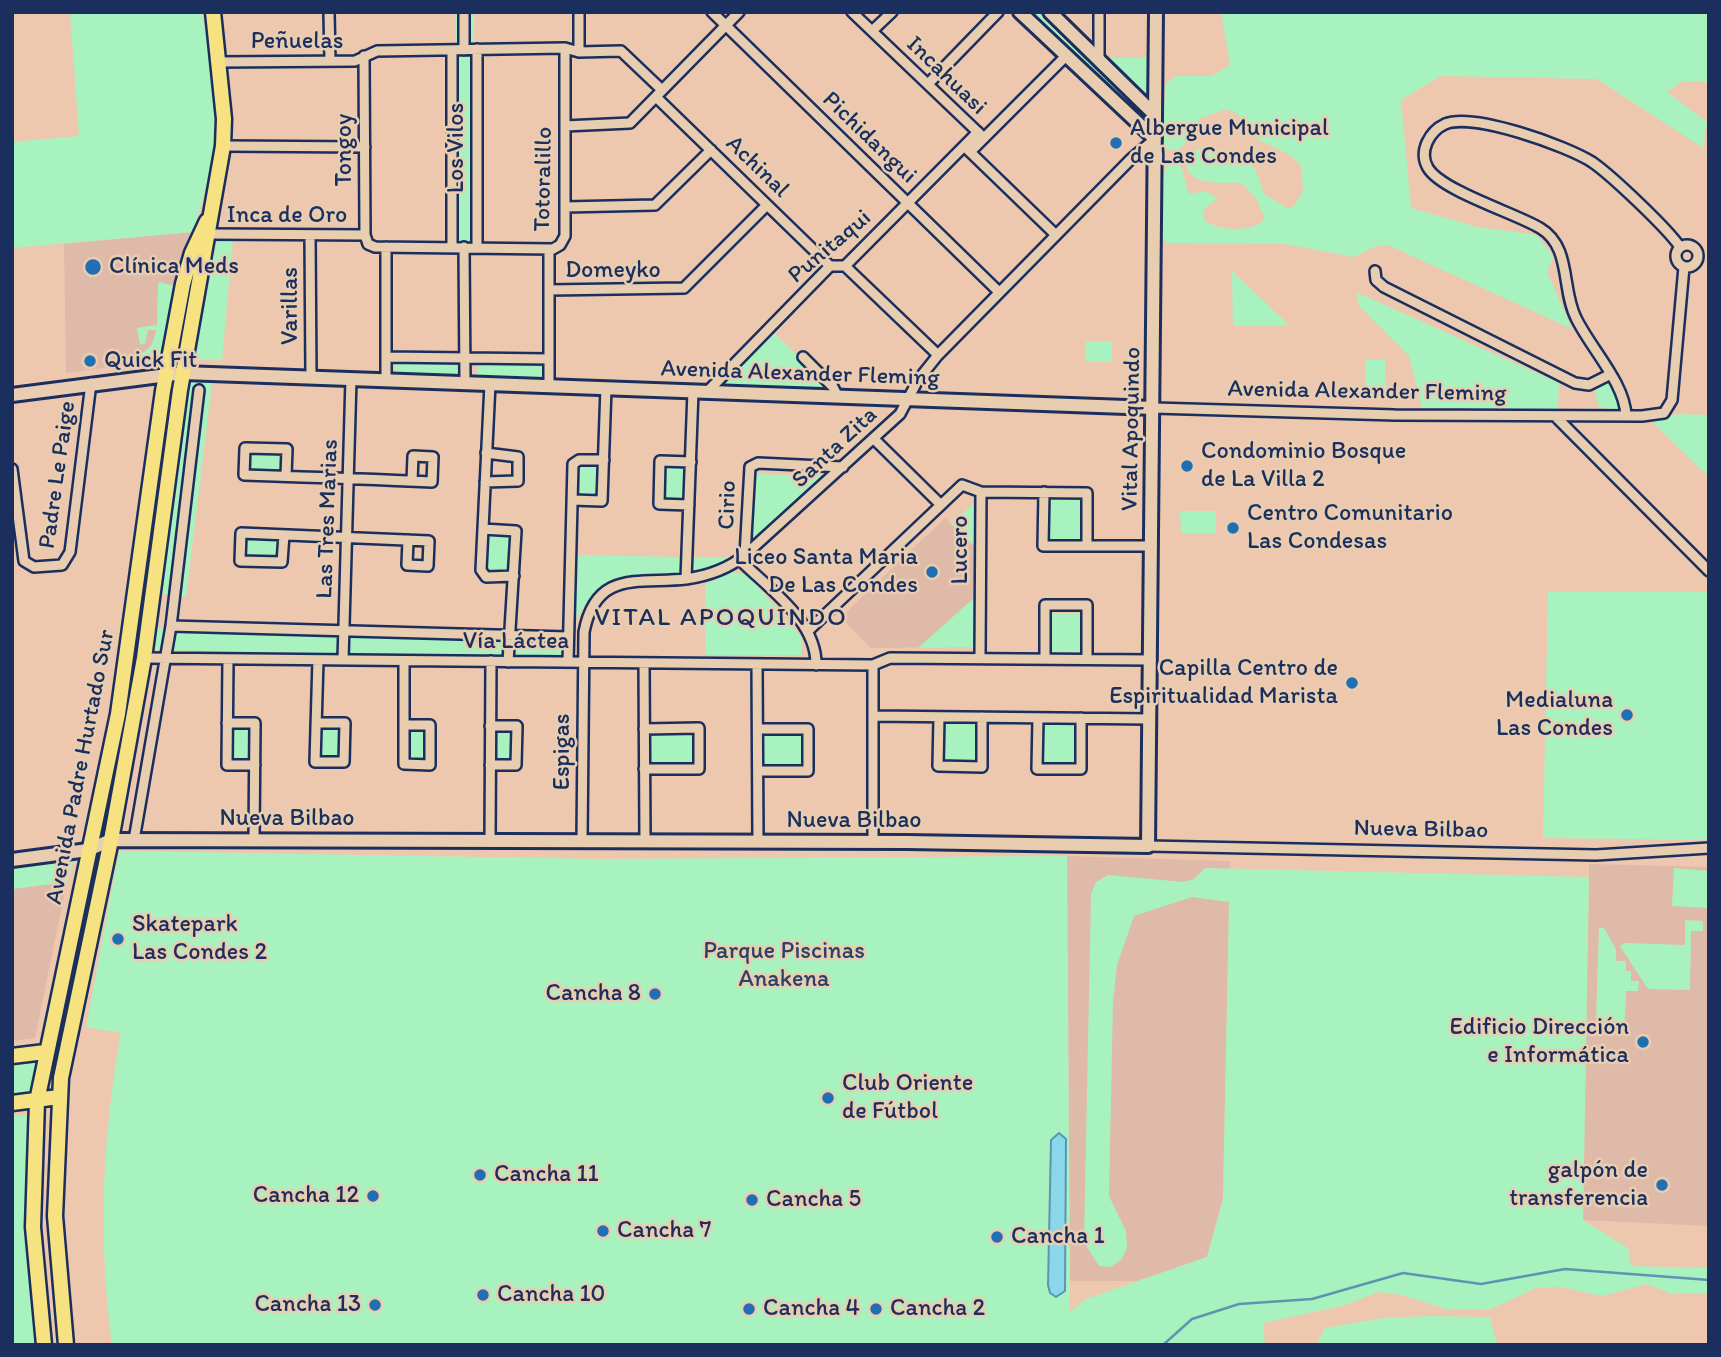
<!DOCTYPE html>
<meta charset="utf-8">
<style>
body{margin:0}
#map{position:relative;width:1721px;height:1357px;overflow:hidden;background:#edc8ae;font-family:Itim,sans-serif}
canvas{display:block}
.frame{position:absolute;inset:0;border:14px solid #1b2f5e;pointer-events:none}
</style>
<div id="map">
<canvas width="1721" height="1357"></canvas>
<div class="frame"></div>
</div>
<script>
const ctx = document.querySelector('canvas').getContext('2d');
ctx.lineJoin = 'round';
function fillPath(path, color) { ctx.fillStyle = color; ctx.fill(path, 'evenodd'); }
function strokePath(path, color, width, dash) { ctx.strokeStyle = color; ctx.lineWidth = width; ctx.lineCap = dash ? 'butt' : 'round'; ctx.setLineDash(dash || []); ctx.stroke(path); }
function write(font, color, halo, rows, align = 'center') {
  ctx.font = font + ' Itim,sans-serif'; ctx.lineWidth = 5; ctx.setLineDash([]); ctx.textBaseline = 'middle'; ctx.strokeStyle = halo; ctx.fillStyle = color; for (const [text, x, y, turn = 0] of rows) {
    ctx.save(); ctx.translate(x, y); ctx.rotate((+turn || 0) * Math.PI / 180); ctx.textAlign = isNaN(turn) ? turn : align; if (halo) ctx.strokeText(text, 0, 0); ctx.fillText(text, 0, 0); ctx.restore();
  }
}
fillPath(new Path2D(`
 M 193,232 L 177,272 L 160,355 L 155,361 L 66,373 L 64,244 Z
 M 945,518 L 976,547 L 973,647 L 870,648 L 841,617 Z
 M 1067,856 L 1230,861 L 1223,1199 L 1207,1257 L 1137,1281 L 1070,1281 Z
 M 1589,864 L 1709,867 L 1709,1226 L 1583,1220 Z
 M 67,882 L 35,1038 L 12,1041 L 12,889 Z`), '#e0baa8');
fillPath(new Path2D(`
 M 70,12 L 202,12 L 215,97 L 213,164 L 193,232 L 12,248 L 12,142 L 79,136 Z
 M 456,12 L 474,12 L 473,243 L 454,245 Z
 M 1027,12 L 1045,12 L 1140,106 L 1132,115 Z
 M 1221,12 L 1709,12 L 1709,82 L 1683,81 L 1667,92 L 1707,122 L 1703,148 L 1597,79 L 1440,76 L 1401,100 L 1411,208 L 1478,227 L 1537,235 L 1553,257 L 1547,272 L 1572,329 L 1388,245 L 1374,247 L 1354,257 L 1285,244 L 1166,243 L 1163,238 L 1162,186 L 1166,166 L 1174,161 L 1181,166 L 1189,194 L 1205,191 L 1218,198 L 1203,210 L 1205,221 C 1222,231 1250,233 1265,219 L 1257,200 L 1242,183 C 1223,182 1186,188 1186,161 L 1195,150 L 1211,145 L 1218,148 L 1220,165 C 1226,164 1231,161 1237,160 C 1255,157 1260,181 1264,194 L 1288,208 L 1294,206 L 1303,191 L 1301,165 L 1288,154 L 1251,136 L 1239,115 L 1226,109 L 1200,118 L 1191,137 L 1179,150 L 1166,149 C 1158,128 1166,105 1165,84 L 1176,76 L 1211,76 L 1230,65 Z
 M 1109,58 L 1149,58 L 1149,92 L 1144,96 Z
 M 233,239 L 222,360 L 193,360 L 217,241 Z
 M 1232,271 L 1290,326 L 1233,326 Z
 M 160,282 L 174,286 L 160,355 L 155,361 L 121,366 L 120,357 C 142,354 152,354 156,330 L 148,330 L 145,343 L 140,345 L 137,328 L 157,325 L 158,284 Z
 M 1356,292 L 1559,383 L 1558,409 L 1422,408 L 1409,356 L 1359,306 Z
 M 773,332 L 837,394 L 717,390 Z
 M 1086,341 L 1112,341 L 1112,362 L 1086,362 Z
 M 1365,360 L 1385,360 L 1385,396 L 1365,396 Z
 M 395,361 L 460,361 L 460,378 L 395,377 Z
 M 478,361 L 543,362 L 542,379 L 478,378 Z
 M 188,381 L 212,383 L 186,597 L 161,594 Z
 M 1608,382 L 1623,405 L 1618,411 L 1599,407 L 1595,391 Z
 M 169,392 L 171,392 L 167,450 L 140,649 L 109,815 L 100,823 Z
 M 1677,414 L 1709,415 L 1709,477 L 1651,421 Z
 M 248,453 L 282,454 L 281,470 L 248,469 Z
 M 579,464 L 597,465 L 595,498 L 578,498 Z
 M 666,466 L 689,467 L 688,500 L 665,500 Z
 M 758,474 L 828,476 L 752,544 L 754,476 Z
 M 1082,499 L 1082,539 L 1050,539 L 1050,500 Z
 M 978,500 L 976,547 L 951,524 Z
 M 1180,511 L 1216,511 L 1216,533 L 1181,533 Z
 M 486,535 L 512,535 L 512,571 L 486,571 Z
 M 245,540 L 279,541 L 278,557 L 245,557 Z
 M 573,555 L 738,558 C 718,568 699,573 676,574 C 649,576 620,570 598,590 C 589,597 582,611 575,620 Z
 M 732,572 L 748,575 L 802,638 L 801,655 L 705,655 L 705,584 Z
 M 1548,592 L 1709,592 L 1709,840 L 1543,838 Z
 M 975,597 L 973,647 L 918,648 Z
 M 1050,613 L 1082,613 L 1082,652 L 1050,652 Z
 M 156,628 L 563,639 L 564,658 L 154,650 Z
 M 976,720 L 977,762 L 943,762 L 943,721 Z
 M 1043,724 L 1076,724 L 1076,767 L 1043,767 Z
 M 319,727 L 337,727 L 338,759 L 319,759 Z
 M 232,729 L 250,729 L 250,761 L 232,761 Z
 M 407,729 L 426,729 L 426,761 L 407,761 Z
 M 494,729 L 512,729 L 513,761 L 494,761 Z
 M 760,731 L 802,732 L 802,769 L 759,768 Z
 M 694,732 L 695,767 L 651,767 L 650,733 Z
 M 99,850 L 102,850 L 63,1044 L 56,1042 Z
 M 119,851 L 603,859 L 1067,856 L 1070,1312 L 1086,1299 L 1207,1257 L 1223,1199 L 1229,902 L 1192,897 L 1134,916 L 1117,965 L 1113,1001 L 1109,1196 L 1126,1231 L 1127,1248 L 1121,1260 L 1110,1267 L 1099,1266 L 1084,1242 L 1091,894 L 1096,882 L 1108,875 L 1183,882 L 1194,879 L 1205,868 L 1589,877 L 1583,1220 L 1628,1248 L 1631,1266 L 1709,1268 L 1709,1293 L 1673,1294 L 1647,1284 L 1602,1296 L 1560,1287 L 1536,1288 L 1489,1310 L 1446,1309 L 1402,1295 L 1379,1292 L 1342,1306 L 1263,1323 L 1265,1345 L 112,1345 C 98,1240 102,1137 121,1033 L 86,1027 Z
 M 74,860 L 67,882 L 12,889 L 12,869 Z
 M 1674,868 L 1709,871 L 1709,908 L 1672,906 Z
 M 1685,920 L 1703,921 L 1703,931 L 1691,931 L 1690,990 L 1648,989 L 1620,946 L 1625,943 L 1685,945 Z
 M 1599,928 L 1604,928 L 1616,949 L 1616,961 L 1626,961 L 1626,971 L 1631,971 L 1631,981 L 1639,981 L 1638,991 L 1626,991 L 1625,1022 L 1596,1021 Z
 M 36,1060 L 30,1093 L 12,1096 L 12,1063 Z
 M 12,1116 L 27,1116 L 27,1184 L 41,1345 L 12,1345 Z
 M 1429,1316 L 1490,1317 L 1497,1345 L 1316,1345 L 1325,1328 L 1383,1318 Z`), '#a8f2c0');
const water = new Path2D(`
 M 1059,1133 L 1066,1139 L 1065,1291 L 1056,1297 L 1050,1293 L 1048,1285 L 1051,1140 Z`);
fillPath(water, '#8ad7e9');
strokePath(water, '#5e94b1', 2);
strokePath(new Path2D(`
 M 1163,1345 L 1192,1319 L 1239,1304 L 1312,1299 L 1403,1273 L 1481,1284 L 1565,1269 L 1709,1280`), '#5e94b1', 2.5);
const street = new Path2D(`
 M 329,12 L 330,61
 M 464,12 L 464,50
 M 579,12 L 579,52
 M 712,12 L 999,292
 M 852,12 L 984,138
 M 1099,12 L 1099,59
 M 872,31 L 892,12
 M 477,49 L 477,247
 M 452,50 L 452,247
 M 364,56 L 365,235 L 368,244 L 375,247 L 553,249 L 560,245 L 565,236 L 565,48
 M 218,62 L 355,61 L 377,51 L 565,48 L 579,52 L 621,51 L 662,90
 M 928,84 L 998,12
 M 656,97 L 830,266
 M 565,126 L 630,123 L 739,12
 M 223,146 L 365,147
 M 966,148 L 1056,235
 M 970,152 L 1066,56
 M 565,207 L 655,205 L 711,150
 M 209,234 L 365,235
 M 310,235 L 311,377
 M1676 256a11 11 0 1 1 22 0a11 11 0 1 1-22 0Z
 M 386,247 L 386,380
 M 464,247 L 465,383
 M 549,249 L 549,386
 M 845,266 L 938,355
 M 1375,271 L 1376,280 L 1384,287 L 1575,383 L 1589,385 L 1609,375
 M 549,290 L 684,288 L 767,205
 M 386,357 L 549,359
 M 803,357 L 833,387 L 838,397
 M 490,384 L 481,570 L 486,577 L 514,576
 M 707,392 L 830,266 L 845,266 L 978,132
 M 1154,408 L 1395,415 L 1642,416 L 1664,413 L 1672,400 L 1684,267
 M 1555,416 L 1709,571
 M 1626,416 C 1625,383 1591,349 1576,318 C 1561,289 1572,247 1540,228 C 1515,213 1442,191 1428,168 C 1418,151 1430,131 1445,124 C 1473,112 1567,146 1592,162 C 1611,175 1667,228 1680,247
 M 874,439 L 941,505
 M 12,469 L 24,561 L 34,567 L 62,565 L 70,552 L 91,383
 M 286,476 L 287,449 L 245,448 L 244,475 C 307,477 369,479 432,482 L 433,457 L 413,456 L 412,481
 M 485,482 L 518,481 L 518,457 L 486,453
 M 1044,492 L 1043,546 L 1087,546
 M 573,500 L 602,501 L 606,388
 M 689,505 L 659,504 L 660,461 L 691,462
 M 483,529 L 516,531 L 508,662
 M 284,535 L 282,562 L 240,561 L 241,533 L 429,541 L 428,566 L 407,565 L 408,540
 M 745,555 L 750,467 L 758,463 L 843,467
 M 740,560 C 769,589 817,621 816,665
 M 686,579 L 693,391
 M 171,626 L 568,637
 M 809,630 L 962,485 L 981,492 L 1087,493 L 1087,546 L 1152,546
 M 980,657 L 981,492
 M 144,658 L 873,665 L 890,658 L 1151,660
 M 1045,658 L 1045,605 L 1087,605 L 1087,659
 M 228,659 L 227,765 L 255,765
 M 343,660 L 351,379
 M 568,662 L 573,464 L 579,460 L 604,460
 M 644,663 L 645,841
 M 757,664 L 758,842
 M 873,716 L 1150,719
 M 939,717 L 938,766 L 982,767 L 982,717
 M 1038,718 L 1037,769 L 1081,769 L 1081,718
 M 227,723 L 255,723 L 254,840
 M 316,723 L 345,723 L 344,762 L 315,762 L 318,660
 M 404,725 L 430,725 L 430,765 L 404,764 Z
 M 404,725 L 404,661
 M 644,729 L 699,728 L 699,769 L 644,769
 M 758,729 L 808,729 L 808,771 L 758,771
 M 490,765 L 516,765 L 517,726 L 490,726
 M 134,840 L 171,626 L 199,390
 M 490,841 L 491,661
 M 582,841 L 584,632 C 596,569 640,584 686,579 C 707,576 728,569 745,555 L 900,414 L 918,380 L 938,355 L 1131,159 L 1155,139
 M 873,842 L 873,665
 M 1148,846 L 1596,855 L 1709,848`);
const secondary = new Path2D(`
 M 1020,12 L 1155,139
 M 1050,12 L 1155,115
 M 12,395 L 183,373 L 1154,408
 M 12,860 L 88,850 L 111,840 L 907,842 L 1148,846 L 1156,12`);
const primary = new Path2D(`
 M 12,1056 L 45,1052
 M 12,1103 L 59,1097
 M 44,1345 L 33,1227 L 37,1101 L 118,714 L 163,391 L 183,284 L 192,253 L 207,221
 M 66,1345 L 55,1216 L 61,1078 L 111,840 L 144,658 L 180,390 L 223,146 L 224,119 L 213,12`);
strokePath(street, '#1b2f5e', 14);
strokePath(secondary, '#1b2f5e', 18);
strokePath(primary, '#1b2f5e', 19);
strokePath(street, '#e9cdb0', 9);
strokePath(secondary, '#e9cdb0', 12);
strokePath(primary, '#f6e281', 14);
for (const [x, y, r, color] of [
 [1116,143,7,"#1f6fb2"],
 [93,267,9,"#1f6fb2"],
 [90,361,7,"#1f6fb2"],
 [1187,466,7,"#1f6fb2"],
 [1233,528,7,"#1f6fb2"],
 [932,572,7,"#1f6fb2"],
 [1352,683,7,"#1f6fb2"],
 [1627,715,7,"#1f6fb2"],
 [118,939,7,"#1f6fb2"],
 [655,994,7,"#1f6fb2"],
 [1643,1042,7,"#1f6fb2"],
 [828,1098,7,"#1f6fb2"],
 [480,1175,7,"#1f6fb2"],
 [1662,1185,7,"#1f6fb2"],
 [373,1196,7,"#1f6fb2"],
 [752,1200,7,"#1f6fb2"],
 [603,1231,7,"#1f6fb2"],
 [997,1237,7,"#1f6fb2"],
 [483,1295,7,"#1f6fb2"],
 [375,1305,7,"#1f6fb2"],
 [749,1309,7,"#1f6fb2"],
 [876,1309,7,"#1f6fb2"]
]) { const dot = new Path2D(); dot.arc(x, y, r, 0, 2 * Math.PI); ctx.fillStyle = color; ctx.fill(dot); strokePath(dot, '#e9cdb0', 2.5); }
write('24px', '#1b2f5e', '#e9cdb0', [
 ["Peñuelas",297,42],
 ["Incahuasi",946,76,44],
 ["Pichidangui",869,138,44],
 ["Los Vilos",457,148,-90],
 ["Tongoy",345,150,-90],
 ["Achinal",757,167,44],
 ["Totoralillo",544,179,-89],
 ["Inca de Oro",287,216],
 ["Punitaqui",830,247,-40],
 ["Domeyko",613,271],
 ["Varillas",291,306,-90],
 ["Avenida Alexander Fleming",800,374,2],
 ["Avenida Alexander Fleming",1367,392,1],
 ["Vital Apoquindo",1132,429,-89],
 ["Santa Zita",835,448,-43],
 ["Padre Le Paige",58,475,-82],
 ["Cirio",728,505,-88],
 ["Las Tres Marias",328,519,-88],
 ["Lucero",961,550,-90],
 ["Vía Láctea",516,642],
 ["Espigas",563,752,-90],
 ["Avenida Padre Hurtado Sur",81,767,-79],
 ["Nueva Bilbao",287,819],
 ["Nueva Bilbao",854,821],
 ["Nueva Bilbao",1421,830,1]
]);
write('24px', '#1b2f5e', '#e9cdb0', [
 ["Albergue Municipal",1130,129],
 ["de Las Condes",1130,157],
 ["Clínica Meds",109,267],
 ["Quick Fit",104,361],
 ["Condominio Bosque",1201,452],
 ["de La Villa 2",1201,480],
 ["Centro Comunitario",1247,514],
 ["Las Condesas",1247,542],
 ["Liceo Santa Maria",918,558,"right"],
 ["De Las Condes",918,586,"right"],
 ["Capilla Centro de",1338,669,"right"],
 ["Espiritualidad Marista",1338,697,"right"],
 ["Medialuna",1613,701,"right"],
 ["Las Condes",1613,729,"right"],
 ["Skatepark",132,925],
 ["Las Condes 2",132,953],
 ["Cancha 8",641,994,"right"],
 ["Edificio Dirección",1629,1028,"right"],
 ["e Informática",1629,1056,"right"],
 ["Club Oriente",842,1084],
 ["de Fútbol",842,1112],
 ["galpón de",1648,1171,"right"],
 ["transferencia",1648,1199,"right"],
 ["Cancha 11",494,1175],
 ["Cancha 12",359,1196,"right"],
 ["Cancha 5",766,1200],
 ["Cancha 7",617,1231],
 ["Cancha 1",1011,1237],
 ["Cancha 10",497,1295],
 ["Cancha 13",361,1305,"right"],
 ["Cancha 4",763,1309],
 ["Cancha 2",890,1309]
], 'left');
write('24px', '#294268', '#e9cdb0', [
 ["Parque Piscinas",784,952],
 ["Anakena",784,980]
]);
ctx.letterSpacing = '2px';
write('26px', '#1b2f5e', '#e9cdb0', [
 ["VITAL APOQUINDO",721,618]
]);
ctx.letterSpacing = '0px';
</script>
